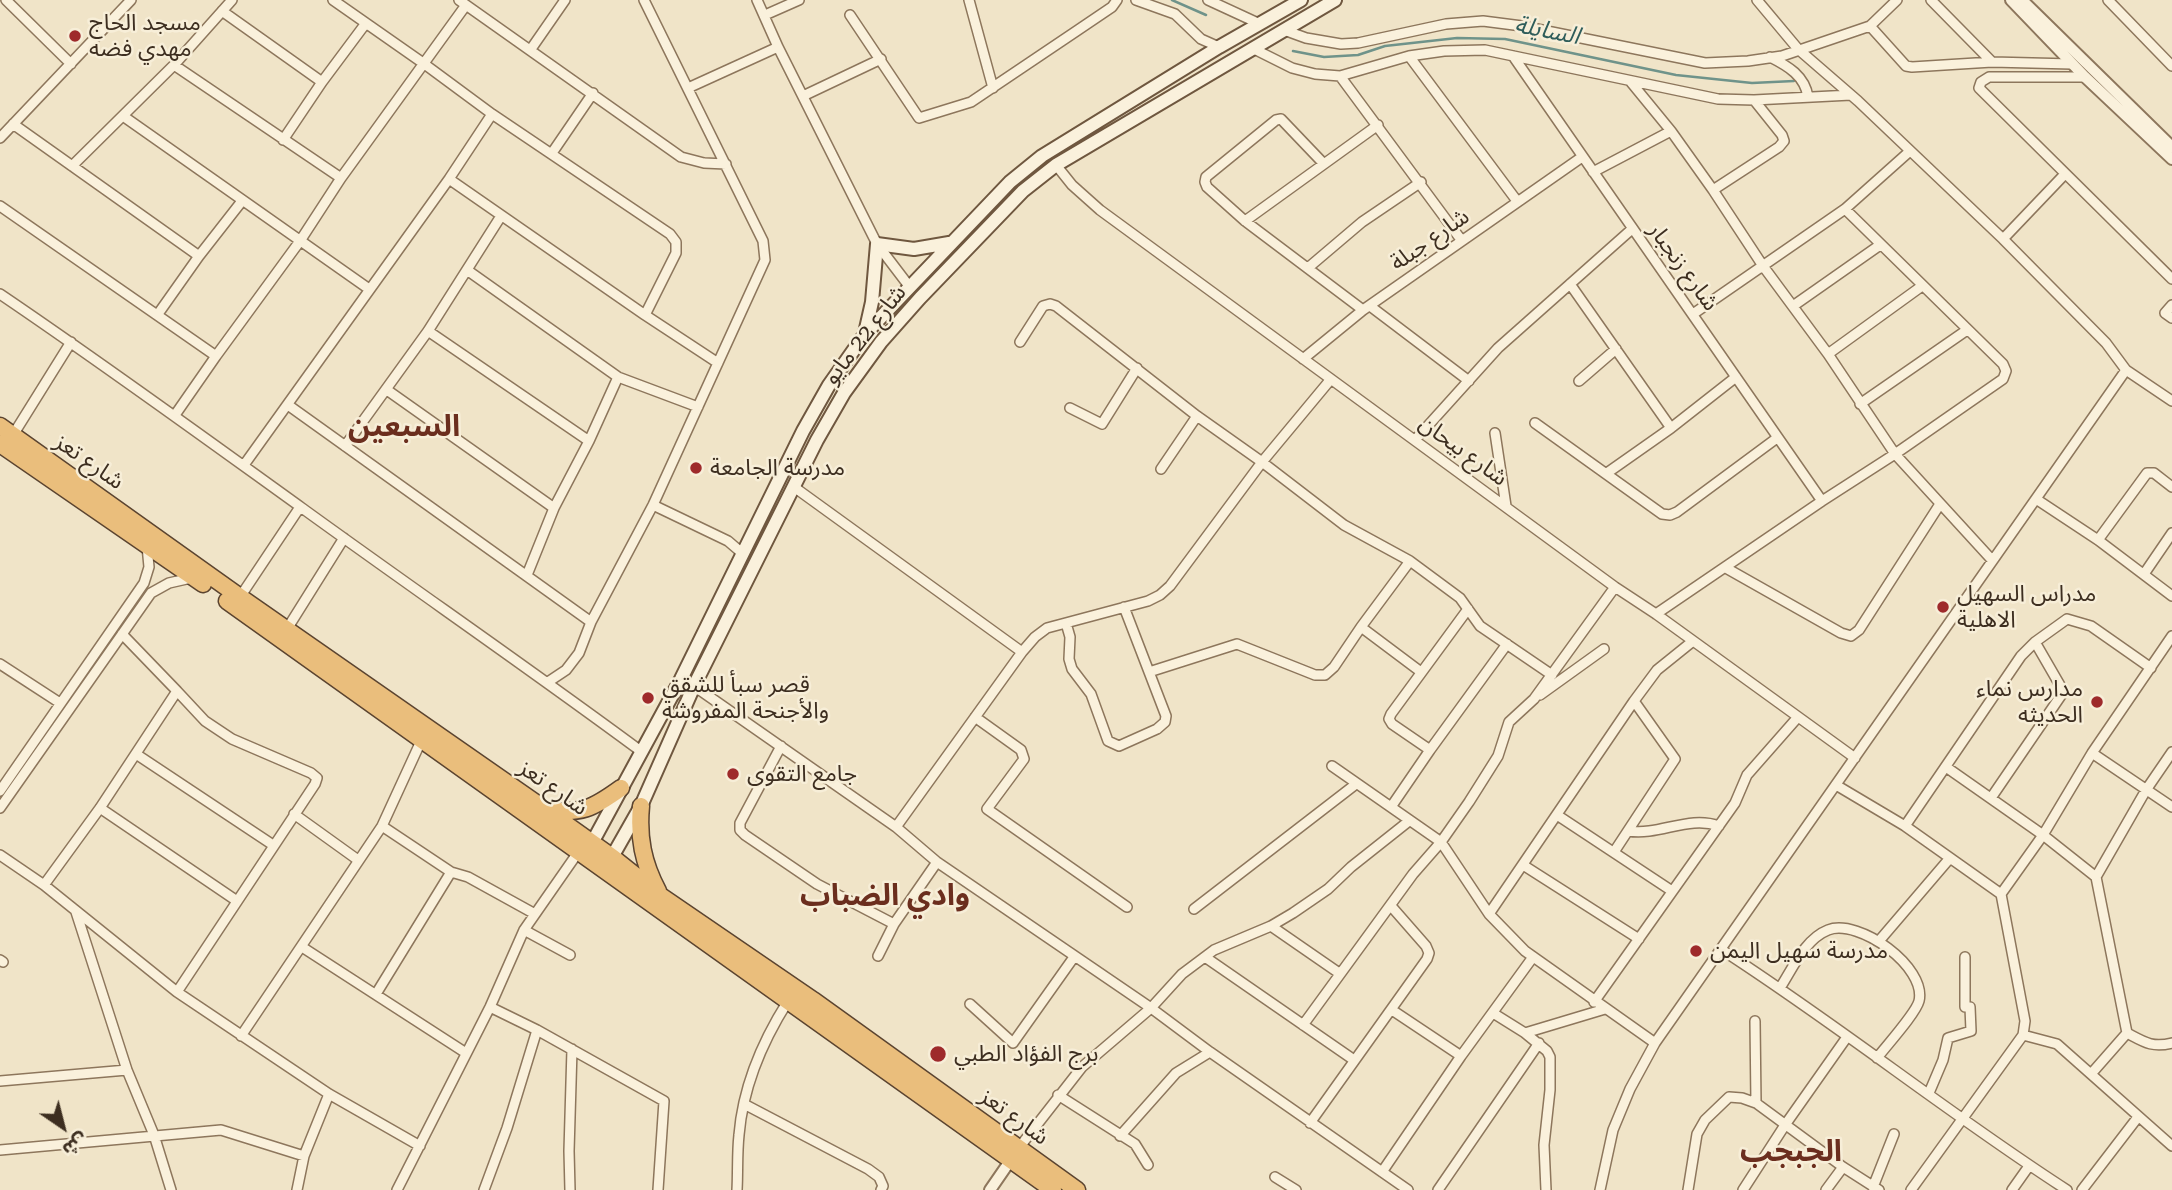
<!DOCTYPE html>
<meta charset="utf-8">
<style>
body{margin:0}
#map{position:relative;width:2172px;height:1190px;overflow:hidden;background:#f0e4c8;font-family:"Roboto Serif","Noto Sans Arabic",serif}
canvas{display:block}
.north{position:absolute;left:28px;top:1092px;width:70px;height:70px;-webkit-text-stroke:5px #f7eed8;paint-order:stroke;rotate:145deg;font-size:19px;font-weight:700;line-height:28px;text-align:center;color:#3d2e20}
.north::after{content:'';display:block;margin:auto;width:24px;height:32px;background:#3d2e20;clip-path:polygon(50% 0,100% 100%,50% 72%,0 100%)}
</style>
<div id="map">
<canvas width="2172" height="1190"></canvas>
<div class="north">ش</div>
</div>
<script>
const ctx = document.querySelector('canvas').getContext('2d');
ctx.lineJoin = 'round';
function strokePath(path, color, width, dash) { ctx.strokeStyle = color; ctx.lineWidth = width; ctx.lineCap = dash ? 'butt' : 'round'; ctx.setLineDash(dash || []); ctx.stroke(path); }
function write(font, color, halo, rows, align = 'center') {
  ctx.font = font + ' "Roboto Serif","Noto Sans Arabic",serif'; ctx.lineWidth = 5; ctx.setLineDash([]); ctx.textBaseline = 'middle'; ctx.strokeStyle = halo; ctx.fillStyle = color; for (const [text, x, y, turn = 0] of rows) {
    ctx.save(); ctx.translate(x, y); ctx.rotate((+turn || 0) * Math.PI / 180); ctx.textAlign = isNaN(turn) ? turn : align; if (halo) ctx.strokeText(text, 0, 0); ctx.fillText(text, 0, 0); ctx.restore();
  }
}
strokePath(new Path2D(`
 M 1172,0 L 1206,15
 M 1293,51 L 1324,57 L 1358,55 L 1385,46 L 1457,38 L 1505,39 L 1676,75 L 1752,83 L 1794,81`), '#6f938a', 2.5);
const minor = new Path2D(`
 M 6,0 L 71,64
 M 333,0 L 423,63 L 492,114 L 670,234 L 676,242 L 676,253 L 645,315
 M 459,0 L 681,157 L 704,163 L 726,164
 M 757,0 L 778,47 L 877,244 L 909,286
 M 969,0 L 993,88
 M 1136,0 L 1175,14 L 1201,39 L 1219,47
 M 1208,0 L 1260,24
 M 1757,0 L 1798,49 L 1858,101 L 2003,239 L 2106,343 L 2126,370 L 2172,401
 M 1931,0 L 1992,62
 M 2108,0 L 2172,66
 M 222,11 L 322,82
 M 765,15 L 799,0
 M 850,15 L 919,118 L 971,102 L 1078,30 L 1112,7 L 1117,0
 M 1870,26 L 1906,66 L 1912,67 L 1992,62 L 2072,64
 M 1284,30 L 1306,38 L 1341,44 L 1358,43 L 1446,24 L 1483,21 L 1522,26 L 1705,63 L 1748,61 L 1782,56 L 1870,26 L 1897,0
 M 1252,48 L 1292,68 L 1315,74 L 1340,76 L 1409,56 L 1444,51 L 1485,50 L 1718,99 L 1754,100 L 1851,95
 M 531,49 L 565,0
 M 1409,56 L 1517,201
 M 1513,56 L 1822,501
 M 1770,57 C 1788,66 1805,76 1808,97
 M 174,65 L 341,178
 M 1340,76 L 1462,241
 M 2085,77 L 1989,77 L 1981,82 L 1979,88 L 2172,279
 M 1630,81 L 1671,131 L 1713,190 L 1763,266 L 1828,354 L 1895,454 L 1992,560
 M 688,88 L 778,47
 M 803,96 L 881,59
 M 123,116 L 369,289
 M 13,124 L 199,256
 M 0,138 L 131,0
 M 283,140 L 322,82 L 366,23
 M 552,153 L 593,93
 M 1324,164 L 1281,119 L 1276,120 L 1206,177 L 1205,182 L 1207,187 L 1245,221 L 1363,310
 M 1056,165 L 1072,185 L 1100,210 L 1615,587 L 1656,614 L 1855,758
 M 72,166 L 174,65 L 232,0
 M 1593,172 L 1671,131
 M 449,179 L 645,315 L 718,363
 M 1713,190 L 1779,147 L 1784,141 L 1782,135 L 1754,100
 M 0,206 L 216,356
 M 1245,221 L 1378,125
 M 2003,239 L 2065,174
 M 1309,267 L 1362,222 L 1421,182
 M 467,270 L 618,377 L 698,407
 M 1570,284 L 1671,428
 M 0,294 C 102,363 202,436 302,508 C 415,590 530,669 642,752
 M 2172,305 L 2165,313 L 2172,318
 M 1370,306 L 1469,381
 M 1793,306 L 1880,245
 M 158,314 L 199,256 L 242,201
 M 1693,314 L 1845,209 L 1910,151
 M 428,331 L 589,441
 M 1020,342 L 1043,306 L 1050,304 L 1056,306 L 1197,416 L 1262,462 L 1344,525 L 1410,561 L 1460,598 L 1480,626 L 1552,675
 M 1828,354 L 1922,286
 M 1303,359 L 1363,310 L 1582,157
 M 1579,381 L 1616,349
 M 387,390 L 554,508
 M 1860,404 L 1967,330
 M 288,405 L 591,622
 M 1070,408 L 1102,424 L 1137,368
 M 175,415 L 216,356 L 300,241 L 341,178 L 466,5
 M 1535,423 L 1662,514 L 1670,515 L 1677,512 L 1777,438
 M 1495,433 L 1506,506
 M 13,435 L 71,342
 M 1415,440 L 1498,348 L 1632,229
 M 345,446 L 428,331 L 501,216
 M 244,465 L 449,179 L 492,114
 M 1161,469 L 1197,416
 M 1607,473 L 1671,428 L 1736,377
 M 794,487 L 1022,652
 M 2036,499 L 2098,540 L 2172,596
 M 653,505 L 728,541 L 742,553
 M 2098,540 L 2147,473 L 2154,473 L 2172,487
 M 1726,568 L 1841,633 L 1851,636 L 1859,630 L 1940,504
 M 2144,574 L 2172,533
 M 527,575 L 554,508 L 589,441 L 618,377
 M 240,597 L 300,507
 M 1656,614 L 1822,501 L 1895,454 L 2003,379 L 2006,371 L 2003,364 L 1845,209
 M 1066,623 L 1070,637 L 1069,659 L 1072,669 L 1091,694 L 1108,741 L 1119,746 L 1157,729 L 1165,722 L 1166,716 L 1124,607
 M 1361,627 L 1421,672
 M 287,629 L 344,538
 M 0,664 L 60,703
 M 1149,672 L 1237,644 L 1315,675 L 1325,675 L 1334,667 L 1361,627 L 1410,561
 M 548,682 L 566,670 L 579,653 L 591,622 L 653,505 L 765,260 L 763,241 L 644,0
 M 694,686 L 896,827 L 937,862 L 1151,1008 L 1210,1052 L 1408,1190
 M 177,691 L 205,721 L 232,739 L 311,773 L 317,778 L 315,784 L 177,992
 M 1540,695 L 1604,649
 M 975,717 L 1021,750 L 1024,759 L 987,809 L 1127,907
 M 781,746 L 740,823 L 740,830 L 745,835 L 817,884 L 894,924
 M 1430,750 L 1392,724 L 1389,719 L 1391,714 L 1468,609
 M 2092,753 L 2172,807
 M 136,754 L 273,845
 M 1332,766 L 1441,842 L 1489,914 L 1525,951 L 1655,1043
 M 1946,767 L 2043,835 L 2096,877 L 2127,1033 C 2144,1042 2152,1048 2172,1043
 M 1836,785 L 1905,826 L 2001,894 L 2025,1021 L 2023,1035 L 1911,1190
 M 0,791 L 144,583 L 149,567 L 147,546
 M 1991,798 L 2062,694 L 2061,687 L 2035,642
 M 1391,807 L 1430,750 L 1507,644
 M 0,808 L 151,593 L 169,583 L 191,578
 M 100,808 L 237,901
 M 294,814 L 358,860
 M 1557,815 L 1672,891
 M 382,826 L 451,872 L 468,877 L 535,914
 M 1905,826 L 2021,656 L 2035,642 L 2067,619 L 2091,626 L 2151,668
 M 896,827 L 1022,652 L 1035,637 L 1047,628 L 1148,601 L 1160,595 L 1170,586 L 1262,462 L 1331,379
 M 1628,831 C 1660,836 1688,815 1719,826
 M 1614,852 L 1675,759 L 1634,701
 M 0,855 L 44,885 L 177,992 L 329,1094 L 420,1146
 M 1523,865 L 1639,939
 M 2096,877 L 2146,790 L 2172,752
 M 44,885 L 100,808 L 177,691 L 122,634
 M 2001,894 L 2043,835 L 2092,753 L 2172,636
 M 1194,909 L 1356,784
 M 76,912 L 127,1070 L 154,1135 L 171,1190
 M 1489,914 L 1634,701 L 1657,670 L 1693,641
 M 1271,926 L 1339,973
 M 524,930 L 570,955
 M 1879,941 L 1950,858
 M 302,947 L 466,1053
 M 1722,950 C 1840,1026 1949,1114 2067,1190
 M 878,956 L 894,924 L 937,862
 M 1205,957 L 1354,1060
 M 0,960 L 3,962
 M 1780,988 C 1793,968 1805,939 1828,930 C 1859,918 1927,967 1919,1001 C 1916,1013 1887,1045 1877,1058
 M 376,994 L 451,872
 M 1594,1002 L 1735,803 L 1747,775 L 1798,717
 M 970,1004 L 1013,1043 L 1074,957
 M 490,1007 L 537,1030 L 664,1101 L 658,1190
 M 1392,1010 L 1461,1056
 M 1493,1013 L 1525,1033 L 1605,1009
 M 1755,1021 L 1756,1103
 M 1303,1025 L 1413,874 L 1441,842 L 1469,802 L 1498,756 L 1509,722 L 1534,699 L 1615,587
 M 1525,1033 L 1547,1051 L 1550,1057 L 1550,1090 L 1544,1145 L 1546,1190
 M 2023,1035 L 2057,1044 L 2172,1146
 M 241,1036 L 382,826 L 422,739
 M 2091,1074 L 2127,1033
 M 0,1081 L 127,1070
 M 1929,1093 L 1943,1060 L 1948,1038 L 1971,1031 L 1970,1007 L 1965,1007 L 1965,957
 M 1058,1095 L 1135,1144 L 1148,1165
 M 744,1104 L 868,1169 L 879,1177 L 883,1186 L 881,1190
 M 1310,1123 L 1427,959 L 1429,953 L 1426,946 L 1391,906
 M 1120,1136 L 1176,1073 L 1210,1052
 M 1018,1149 L 1082,1067 L 1151,1008 L 1182,974 L 1214,950 L 1271,926 L 1293,913 L 1328,889 L 1351,867 L 1409,821
 M 0,1150 L 221,1130 L 304,1156
 M 1382,1172 L 1461,1056 L 1533,957
 M 1275,1177 L 1296,1190
 M 1873,1187 L 1894,1134
 M 297,1190 L 304,1156 L 329,1094
 M 397,1190 L 490,1007 L 524,930 L 579,851
 M 484,1190 L 507,1128 L 537,1030
 M 570,1190 L 569,1151 L 572,1049
 M 737,1190 C 738,1172 737,1153 739,1135 C 743,1086 762,1042 788,1001
 M 1438,1190 L 1539,1043
 M 1600,1190 L 1613,1130 L 1630,1089 L 1655,1043 L 2126,370
 M 1688,1190 L 1697,1134 L 1705,1120 L 1729,1097 L 1742,1098 L 1756,1103 L 1843,1167 L 1879,1190
 M 1743,1190 L 1785,1125 L 1847,1037
 M 1826,1190 L 1843,1167
 M 2012,1190 L 2029,1166
 M 2082,1190 L 2138,1117`);
const tertiary = new Path2D(`
 M 2011,0 L 2085,77 L 2172,159
 M 2022,0 L 2172,147
 M 990,1190 L 1010,1161`);
const secondary = new Path2D(`
 M 865,333 L 872,302 L 877,244 L 914,249 L 949,243
 M 592,843 L 681,679 L 803,431 L 829,385 L 865,334 L 1010,182 L 1042,156 L 1219,47 L 1301,0
 M 612,857 L 641,806 L 694,686 L 817,440 L 844,393 L 881,342 L 920,298 L 1023,191 L 1056,165 L 1335,0`);
const trunk = new Path2D(`
 M 0,426 L 240,597 L 546,810 L 612,857 L 661,896 L 813,1000 L 1077,1190
 M 0,444 L 203,584
 M 227,601 L 1053,1190
 M 641,806 C 638,837 643,863 658,891
 M 546,810 C 582,814 592,809 621,788`);
strokePath(minor, '#8d765c', 12);
strokePath(tertiary, '#8d765c', 14);
strokePath(secondary, '#6f573f', 16);
strokePath(trunk, '#5b4430', 19);
strokePath(minor, '#faf1dc', 9);
strokePath(tertiary, '#faf1dc', 10);
strokePath(secondary, '#faf1dc', 12);
strokePath(trunk, '#eabe7c', 16);
for (const [x, y, r, color] of [
 [75,36,7,"#9e2a2b"],
 [696,468,7,"#9e2a2b"],
 [1943,607,7,"#9e2a2b"],
 [648,698,7,"#9e2a2b"],
 [2097,702,7,"#9e2a2b"],
 [733,774,7,"#9e2a2b"],
 [1696,951,7,"#9e2a2b"],
 [938,1054,9,"#9e2a2b"]
]) { const dot = new Path2D(); dot.arc(x, y, r, 0, 2 * Math.PI); ctx.fillStyle = color; ctx.fill(dot); strokePath(dot, '#f7eed8', 2.5); }
write('23px', '#3d2e20', '#f7eed8', [
 ["مسجد الحاج",89,23],
 ["مهدي فضه",89,49],
 ["مدرسة الجامعة",710,468],
 ["مدراس السهيل",1957,594],
 ["الاهلية",1957,620],
 ["قصر سبأ للشقق",662,685],
 ["والأجنحة المفروشة",662,711],
 ["مدارس نماء",2083,689,"right"],
 ["الحديثه",2083,715,"right"],
 ["جامع التقوى",747,774],
 ["مدرسة سهيل اليمن",1710,951],
 ["برج الفؤاد الطبي",954,1054]
], 'left');
write('23px', '#3d2e20', '#f7eed8', [
 ["شارع جبلة",1430,240,-35],
 ["شارع زنجبار",1683,267,54],
 ["شارع 22 مايو",865,335,-52],
 ["شارع بيحان",1463,451,36],
 ["شارع تعز",89,462,35],
 ["شارع تعز",553,788,35],
 ["شارع تعز",1014,1117,36]
]);
write('italic 24px', '#2f5d5a', '#f7eed8', [
 ["السايلة",1547,31,11]
]);
write('bold 30px', '#6b2e1e', '#f7eed8', [
 ["السبعين",404,427],
 ["وادي الضباب",885,896],
 ["الجبجب",1791,1152]
]);
</script>
